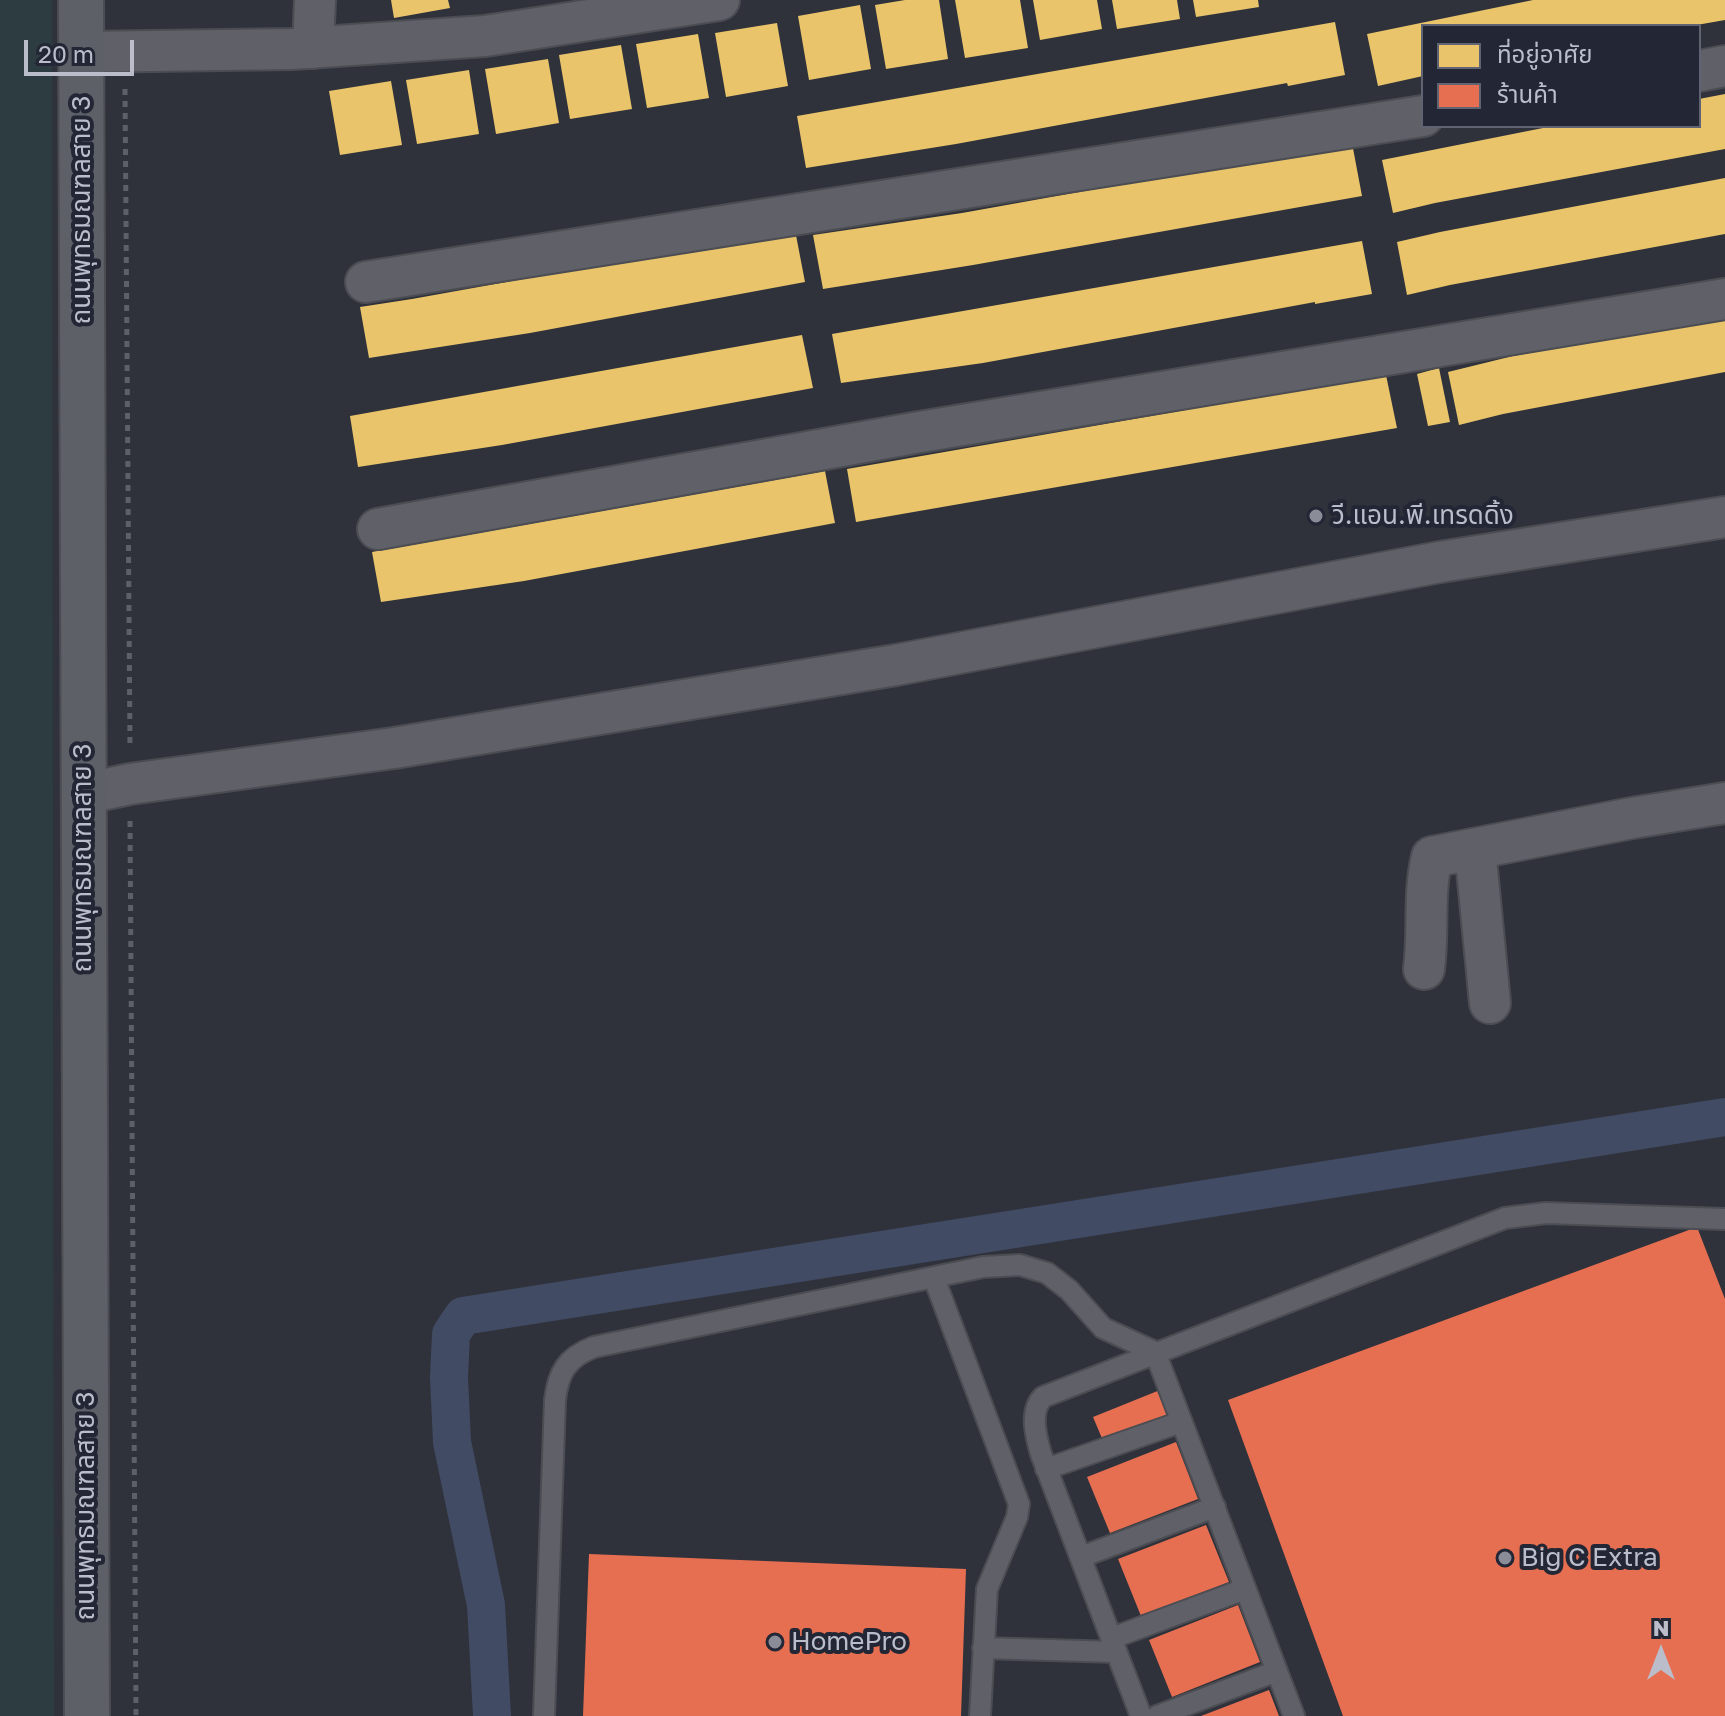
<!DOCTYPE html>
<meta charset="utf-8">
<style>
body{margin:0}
#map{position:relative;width:1725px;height:1716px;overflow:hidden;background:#2f323b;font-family:"Golos Text","Noto Sans Thai",sans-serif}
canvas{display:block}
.legend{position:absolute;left:1421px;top:24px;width:280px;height:104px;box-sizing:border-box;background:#232735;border:2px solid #606371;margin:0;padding:10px 14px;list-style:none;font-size:24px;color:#bbbeca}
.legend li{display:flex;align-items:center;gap:16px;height:40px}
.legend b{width:40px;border:2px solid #606371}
.north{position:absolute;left:1621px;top:1612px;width:80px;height:80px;-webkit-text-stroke:6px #232735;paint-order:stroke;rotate:0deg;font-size:22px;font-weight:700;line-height:32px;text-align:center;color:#bbbeca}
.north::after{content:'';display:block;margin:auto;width:28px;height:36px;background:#bbbeca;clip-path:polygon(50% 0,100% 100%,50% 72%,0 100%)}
.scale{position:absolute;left:24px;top:40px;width:110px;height:36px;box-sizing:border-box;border:4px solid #bbbeca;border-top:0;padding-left:10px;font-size:24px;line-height:28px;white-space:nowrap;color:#bbbeca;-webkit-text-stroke:6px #232735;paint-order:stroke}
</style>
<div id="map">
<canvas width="1725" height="1716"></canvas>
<ul class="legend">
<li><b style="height:22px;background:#e9c46a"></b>ที่อยู่อาศัย</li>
<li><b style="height:22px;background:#e76f51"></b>ร้านค้า</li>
</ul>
<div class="north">N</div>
<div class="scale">20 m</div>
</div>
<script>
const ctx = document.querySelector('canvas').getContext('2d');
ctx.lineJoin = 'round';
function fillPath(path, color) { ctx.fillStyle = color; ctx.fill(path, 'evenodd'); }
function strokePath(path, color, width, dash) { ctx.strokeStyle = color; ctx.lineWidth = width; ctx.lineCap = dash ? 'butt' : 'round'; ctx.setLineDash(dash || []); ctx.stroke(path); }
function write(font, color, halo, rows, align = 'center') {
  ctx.font = font + ' "Golos Text","Noto Sans Thai",sans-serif'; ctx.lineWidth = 8; ctx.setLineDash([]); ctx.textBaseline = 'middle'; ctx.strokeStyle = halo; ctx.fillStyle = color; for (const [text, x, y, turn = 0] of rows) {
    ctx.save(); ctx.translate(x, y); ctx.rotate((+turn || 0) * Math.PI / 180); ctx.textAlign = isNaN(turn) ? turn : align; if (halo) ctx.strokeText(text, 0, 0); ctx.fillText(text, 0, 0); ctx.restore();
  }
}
fillPath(new Path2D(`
 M 0,0 L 52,0 L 54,1716 L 0,1716 Z`), '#2d3c41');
fillPath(new Path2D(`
 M 391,0 L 448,0 L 450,8 L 394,18 Z
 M 905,0 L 939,0 L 948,59 L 886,69 L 875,5 Z
 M 955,0 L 1020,0 L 1028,48 L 965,58 Z
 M 1033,0 L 1097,0 L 1102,29 L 1040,40 Z
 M 1112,0 L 1177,0 L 1180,19 L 1117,29 Z
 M 1193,0 L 1258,0 L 1259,7 L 1196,17 Z
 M 1533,0 L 1725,0 L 1725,20 L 1691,26 L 1423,26 L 1423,76 L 1378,86 L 1367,34 Z
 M 860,5 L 871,69 L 809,80 L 798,16 Z
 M 1335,22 L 1345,75 L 1288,86 L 1287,83 L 956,144 L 806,168 L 797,116 Z
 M 777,23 L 788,86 L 726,97 L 715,33 Z
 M 698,34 L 709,98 L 647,108 L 636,44 Z
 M 621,45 L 632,109 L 570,119 L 559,55 Z
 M 548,59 L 559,123 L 496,134 L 485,69 Z
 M 469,70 L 479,134 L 417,144 L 406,80 Z
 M 391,81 L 402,145 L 340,155 L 329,91 Z
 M 1725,94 L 1725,149 L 1435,203 L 1393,213 L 1382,160 L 1553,126 L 1699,126 L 1699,99 Z
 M 1352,143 L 1362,196 L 973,265 L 823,289 L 813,235 L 962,213 Z
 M 1725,178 L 1725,234 L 1450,285 L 1407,295 L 1397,242 L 1440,232 Z
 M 795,230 L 805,282 L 530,333 L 369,358 L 360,307 L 412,299 Z
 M 1362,241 L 1372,294 L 1315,304 L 1315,302 L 983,363 L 841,383 L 832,334 Z
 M 1725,317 L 1725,372 L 1503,414 L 1459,425 L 1448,372 L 1513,356 Z
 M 802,335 L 813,388 L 502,445 L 358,467 L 350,416 Z
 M 1439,368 L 1450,422 L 1428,426 L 1417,374 Z
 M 1386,375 L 1397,428 L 856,522 L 847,469 Z
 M 825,471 L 835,523 L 524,581 L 381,602 L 372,552 Z`), '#e9c46a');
fillPath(new Path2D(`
 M 1697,1227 L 1725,1299 L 1725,1716 L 1343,1716 L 1228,1400 Z
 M 1165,1388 L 1176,1413 L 1104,1443 L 1093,1417 Z
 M 1176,1442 L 1198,1499 L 1110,1533 L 1087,1477 Z
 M 1206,1525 L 1229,1582 L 1141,1616 L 1118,1559 Z
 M 589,1554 L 966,1569 L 961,1716 L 583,1716 Z
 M 1238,1605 L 1260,1662 L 1172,1697 L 1149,1640 Z
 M 1269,1690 L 1279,1716 L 1201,1716 Z`), '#e76f51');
strokePath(new Path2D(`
 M 492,1716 L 486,1605 L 452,1442 L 449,1377 L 451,1334 L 463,1316 L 1725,1117`), '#424b64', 38);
const service = new Path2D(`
 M 934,1278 L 1019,1504 L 1017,1517 L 987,1589 L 980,1716
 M 1046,1469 L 1181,1422
 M 1081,1557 L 1215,1507
 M 1112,1638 L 1245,1589
 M 983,1648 L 1116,1652
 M 544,1716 L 555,1400 C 558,1373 567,1357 594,1347 L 983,1267 L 1020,1265 L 1047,1273 L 1069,1290 L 1103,1328 L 1155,1352 L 1294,1716
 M 1141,1716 L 1041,1454 C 1036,1437 1029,1411 1043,1397 L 1505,1218 L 1546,1213 L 1725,1219
 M 1157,1716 L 1277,1671`);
const minor = new Path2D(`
 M 313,48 L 315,0
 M 82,52 L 292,49 L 485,36 L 719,0
 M 1699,71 L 1725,66
 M 366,282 L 1423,116
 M 378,529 L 914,433 L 1725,299
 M 83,794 L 130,784 L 394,748 L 896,665 L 1440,562 L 1725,517
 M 1475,849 L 1490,1003
 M 1424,969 C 1429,931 1423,894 1432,857 L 1632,818 L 1725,803`);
const secondary = new Path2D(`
 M 81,0 L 87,1716`);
strokePath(service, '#4b4d53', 24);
strokePath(minor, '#4b4d53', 44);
strokePath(secondary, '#4b4d53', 48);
strokePath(new Path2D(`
 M 125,89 L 130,747
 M 130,821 L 136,1716`), '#5d6066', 5, [6, 6]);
strokePath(service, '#606168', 20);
strokePath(minor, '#606168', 40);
strokePath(secondary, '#5d6067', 44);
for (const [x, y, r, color] of [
 [1316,516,8,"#8a8d98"],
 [1505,1558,8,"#8a8d98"],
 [775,1642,8,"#8a8d98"]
]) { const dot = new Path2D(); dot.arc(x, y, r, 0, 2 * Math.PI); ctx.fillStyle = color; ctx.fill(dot); strokePath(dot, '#232735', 3); }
write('26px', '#bbbeca', '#232735', [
 ["ถนนพุทธมณฑลสาย 3",82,210,-90],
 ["ถนนพุทธมณฑลสาย 3",83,858,-90],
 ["ถนนพุทธมณฑลสาย 3",86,1506,-90]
]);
write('26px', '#bbbeca', '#232735', [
 ["วี.แอน.พี.เทรดดิ้ง",1332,516],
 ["Big C Extra",1521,1558],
 ["HomePro",791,1642]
], 'left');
</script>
